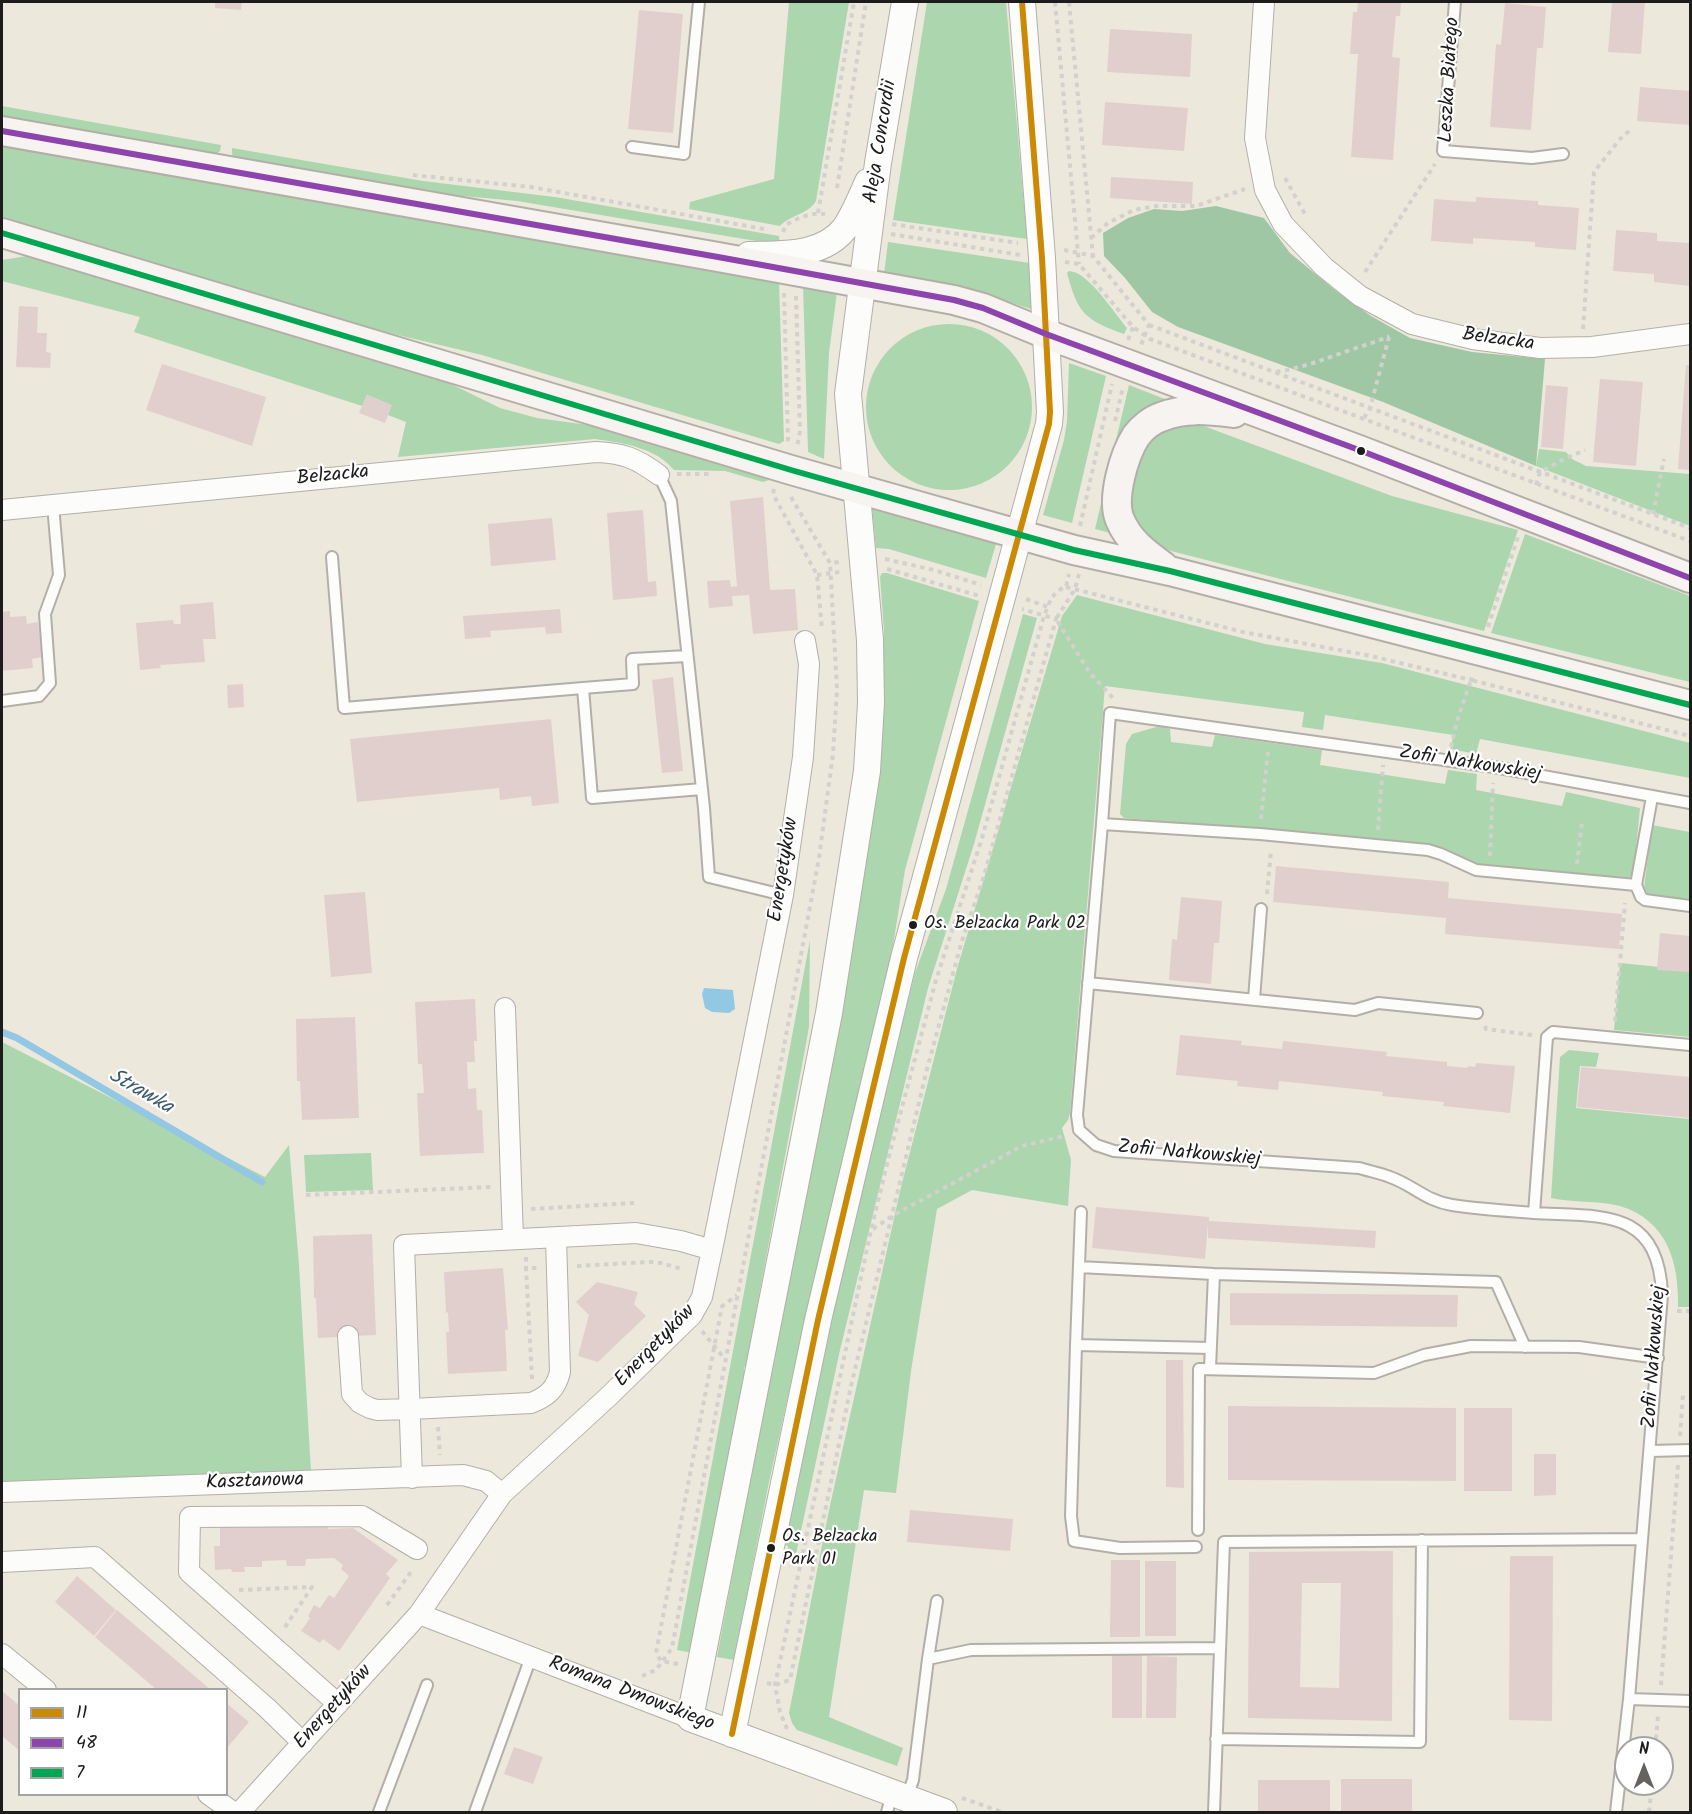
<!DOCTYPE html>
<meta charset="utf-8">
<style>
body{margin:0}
#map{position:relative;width:1692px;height:1814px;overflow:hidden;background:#ede8dc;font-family:Kalam,sans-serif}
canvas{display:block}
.frame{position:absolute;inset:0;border:3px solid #1c1c1c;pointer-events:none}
.legend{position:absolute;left:18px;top:1688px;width:210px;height:108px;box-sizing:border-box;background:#fff;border:2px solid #a4a4a4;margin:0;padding:8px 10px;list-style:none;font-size:18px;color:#1c1c1c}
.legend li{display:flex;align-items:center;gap:12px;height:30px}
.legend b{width:30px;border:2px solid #a4a4a4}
.north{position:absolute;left:1614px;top:1736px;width:60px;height:60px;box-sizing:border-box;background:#fff;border:2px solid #a4a4a4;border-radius:50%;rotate:0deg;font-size:16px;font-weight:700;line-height:24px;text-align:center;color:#1c1c1c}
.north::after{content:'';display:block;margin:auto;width:21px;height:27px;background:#65635f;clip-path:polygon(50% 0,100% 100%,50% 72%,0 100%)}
</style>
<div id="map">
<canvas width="1692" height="1814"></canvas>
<div class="frame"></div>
<ul class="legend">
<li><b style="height:8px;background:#cb8a06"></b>11</li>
<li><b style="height:8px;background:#8e44ad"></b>48</li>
<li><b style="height:8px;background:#00a651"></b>7</li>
</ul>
<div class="north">N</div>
</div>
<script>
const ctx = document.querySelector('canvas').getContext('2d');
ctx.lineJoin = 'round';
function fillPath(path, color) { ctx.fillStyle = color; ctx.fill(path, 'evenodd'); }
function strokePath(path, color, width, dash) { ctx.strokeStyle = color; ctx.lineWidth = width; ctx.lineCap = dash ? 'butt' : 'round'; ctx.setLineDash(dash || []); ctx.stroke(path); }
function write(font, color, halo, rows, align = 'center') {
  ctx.font = font + ' Kalam,sans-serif'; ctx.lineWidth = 4.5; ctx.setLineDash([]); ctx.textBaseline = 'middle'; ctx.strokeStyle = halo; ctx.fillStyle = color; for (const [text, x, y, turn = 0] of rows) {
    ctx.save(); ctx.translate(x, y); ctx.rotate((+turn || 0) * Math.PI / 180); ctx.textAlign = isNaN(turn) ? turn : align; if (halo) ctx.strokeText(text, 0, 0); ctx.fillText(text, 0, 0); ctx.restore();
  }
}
fillPath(new Path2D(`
 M 789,2 L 849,2 L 816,201 C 809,214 790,215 780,226 L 689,209 L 690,202 L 774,179 Z
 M 927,2 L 1006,2 L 1027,239 L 893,220 Z
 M 2,106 L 221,145 L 220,151 L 213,157 L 4,119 Z
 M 2,144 L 779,281 L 784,441 L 779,444 L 482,355 L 364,327 L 292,306 L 2,217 Z
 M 232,148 L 423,181 L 555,197 L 779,236 L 780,245 L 517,201 L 431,193 L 236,161 L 232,154 Z
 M 888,242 L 1030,263 L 1034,310 L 981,293 L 884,274 Z
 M 27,256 L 42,257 L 419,372 L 445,381 L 500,408 L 537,418 L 596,426 L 772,479 L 763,482 L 725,471 L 674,470 C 655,447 623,443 595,439 L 398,457 L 406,422 L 388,415 L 391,405 L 367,395 L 362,406 L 134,332 L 140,317 L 2,281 L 2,260 Z
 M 1069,271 C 1089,272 1114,313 1127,328 L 1124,334 C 1085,320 1078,314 1067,273 Z
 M 803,285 L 837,292 L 829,353 L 824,459 L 808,452 Z
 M866 407a83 83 0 1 1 166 0a83 83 0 1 1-166 0Z
 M 1069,363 L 1106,376 L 1072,523 L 1043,515 L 1064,440 L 1067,421 Z
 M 1129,385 L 1175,403 L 1145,415 L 1118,535 L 1095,529 Z
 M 1193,422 L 1392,496 L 1518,530 L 1484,631 L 1171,551 L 1156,545 L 1141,536 L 1126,498 L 1136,458 L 1158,429 Z
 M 1539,449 L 1566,452 L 1572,459 L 1586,466 L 1690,474 L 1690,526 L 1536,466 Z
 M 872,508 L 996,544 L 986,578 L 889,549 L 876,548 Z
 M 1525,534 L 1690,596 L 1690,682 L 1491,633 Z
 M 882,573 L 887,573 L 979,601 L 905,870 L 892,952 L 808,1306 L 769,1482 L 734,1660 L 717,1657 L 869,845 L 882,741 L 884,631 L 880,577 Z
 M 1077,595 L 1265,644 L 1382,663 L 1690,743 L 1690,778 L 1480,739 L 1476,754 L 1451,749 L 1453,735 L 1325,715 L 1323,730 L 1302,727 L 1304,712 L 1105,686 L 1070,1113 L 1068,1120 L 1062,1128 L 1071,1160 L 1068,1206 L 972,1190 L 937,1209 L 911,1371 L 896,1493 L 864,1490 L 829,1717 L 903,1748 L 897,1766 L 797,1730 L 792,1723 L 789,1713 L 829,1510 L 901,1187 L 957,969 L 1062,616 Z
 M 1023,614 L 1037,618 L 974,844 L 928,988 L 840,1350 L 796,1554 L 787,1552 L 788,1546 L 781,1544 L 853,1219 L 915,973 L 946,889 Z
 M 1163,725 L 1170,729 L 1171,742 L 1212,747 L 1215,735 L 1322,750 L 1320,765 L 1445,784 L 1448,770 L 1477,774 L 1476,790 L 1562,806 L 1566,792 L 1640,808 L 1634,870 L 1630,877 L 1625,879 L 1471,865 L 1435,845 L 1124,818 L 1120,814 L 1126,744 L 1132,734 Z
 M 1652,825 L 1690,832 L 1690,900 L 1651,896 L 1646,894 L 1644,888 Z
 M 810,940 L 809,1026 L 806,1044 L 746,1365 L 744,1368 L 744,1375 L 693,1653 L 677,1650 Z
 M 1620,963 L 1690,970 L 1690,1037 L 1614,1030 Z
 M 2,1042 L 265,1177 L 289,1145 L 299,1265 L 311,1472 L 2,1484 Z
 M 1569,1050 L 1599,1053 L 1596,1067 L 1580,1066 L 1576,1108 L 1690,1119 L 1690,1307 L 1678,1307 C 1679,1263 1668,1221 1620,1206 C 1598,1200 1573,1203 1551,1198 L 1560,1057 Z
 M 371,1153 L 373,1190 L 306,1192 L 304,1155 Z`), '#acd6ae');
fillPath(new Path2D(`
 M 1216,206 L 1264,218 L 1290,253 L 1336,291 L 1371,316 L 1410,338 L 1472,352 L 1545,359 L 1536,466 L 1383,402 L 1178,327 L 1152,312 L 1125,278 L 1104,256 L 1103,233 L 1128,218 L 1154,209 L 1182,211 Z`), '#9fc7a3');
fillPath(new Path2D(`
 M 704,988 L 733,990 L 735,1009 L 729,1013 L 712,1012 L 705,1008 L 702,994 Z`), '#93c8e4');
strokePath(new Path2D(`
 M 2,1032 L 17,1038 L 262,1182`), '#93c8e4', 7);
fillPath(new Path2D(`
 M 215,2 L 242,2 L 241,10 L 215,8 Z
 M 1358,2 L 1401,2 L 1400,16 L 1396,16 L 1392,57 L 1400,58 L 1393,160 L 1351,157 L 1358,54 L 1350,54 L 1353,12 L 1357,12 Z
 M 1612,2 L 1645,2 L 1641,54 L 1608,52 Z
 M 1505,3 L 1546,7 L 1543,48 L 1537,48 L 1531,130 L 1490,127 L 1496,44 L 1501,45 Z
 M 639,10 L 683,14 L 673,133 L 628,129 Z
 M 1110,29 L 1192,34 L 1190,77 L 1107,72 Z
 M 1640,87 L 1690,91 L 1690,125 L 1637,121 Z
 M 1105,102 L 1188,108 L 1184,151 L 1102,145 Z
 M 1111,177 L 1193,182 L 1192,204 L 1110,198 Z
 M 1476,197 L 1538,201 L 1538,205 L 1579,208 L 1576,250 L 1535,247 L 1535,242 L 1473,238 L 1473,244 L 1431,241 L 1434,199 L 1476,202 Z
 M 1616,230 L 1657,233 L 1657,241 L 1690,243 L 1690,286 L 1654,282 L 1654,274 L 1613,271 Z
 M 19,306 L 38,307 L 37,333 L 47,333 L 46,352 L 51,353 L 50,368 L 16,367 Z
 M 162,364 L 266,397 L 252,446 L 146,410 Z
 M 1686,365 L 1690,365 L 1690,470 L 1678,469 Z
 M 1600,379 L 1643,382 L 1636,466 L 1593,462 Z
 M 1546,385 L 1568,387 L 1563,449 L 1541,447 Z
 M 367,395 L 392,405 L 385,423 L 359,413 Z
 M 763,497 L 770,590 L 795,589 L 798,630 L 753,634 L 749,595 L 732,596 L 733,606 L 709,608 L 707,581 L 730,580 L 731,587 L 737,586 L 730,501 Z
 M 643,510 L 648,582 L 656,581 L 657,596 L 613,600 L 607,513 Z
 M 552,518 L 556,560 L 491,566 L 488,524 Z
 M 213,602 L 216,639 L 203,639 L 205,662 L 160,665 L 161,668 L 140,670 L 136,623 L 173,620 L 174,624 L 181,624 L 180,605 Z
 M 560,609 L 562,633 L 546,634 L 545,627 L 490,631 L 491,637 L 465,639 L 463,616 Z
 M 10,611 L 10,617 L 26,616 L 27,624 L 38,622 L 42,657 L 32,659 L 33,668 L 2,671 L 2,612 Z
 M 673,677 L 683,771 L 662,773 L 652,680 Z
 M 243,684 L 244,707 L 228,708 L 227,685 Z
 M 551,719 L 559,803 L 532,806 L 531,796 L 500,800 L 499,788 L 357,802 L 350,739 Z
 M 1276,866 L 1449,882 L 1448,898 L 1622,914 L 1619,949 L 1445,934 L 1446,918 L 1273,902 Z
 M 365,892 L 372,973 L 331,977 L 324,895 Z
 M 1181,897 L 1222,901 L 1219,943 L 1214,943 L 1211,984 L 1169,980 L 1172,939 L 1177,940 Z
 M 1660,933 L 1690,936 L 1690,972 L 1657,970 Z
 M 475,999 L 477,1041 L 474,1041 L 475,1062 L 467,1062 L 468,1089 L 476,1088 L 477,1110 L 482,1110 L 484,1153 L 420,1156 L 417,1093 L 424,1093 L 422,1064 L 418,1064 L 415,1002 Z
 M 355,1017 L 359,1118 L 302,1120 L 300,1081 L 297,1081 L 296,1019 Z
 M 1180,1035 L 1242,1041 L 1241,1045 L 1282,1049 L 1283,1041 L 1387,1052 L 1386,1056 L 1447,1062 L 1447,1066 L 1467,1068 L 1468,1066 L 1475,1067 L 1476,1063 L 1515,1066 L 1510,1113 L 1443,1106 L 1444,1102 L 1382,1096 L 1383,1092 L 1279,1081 L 1278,1090 L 1237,1086 L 1238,1081 L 1176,1075 Z
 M 1581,1067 L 1690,1077 L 1690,1118 L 1577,1107 Z
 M 1096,1207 L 1209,1217 L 1209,1221 L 1376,1231 L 1375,1248 L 1208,1238 L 1208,1223 L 1205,1259 L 1092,1248 Z
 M 372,1234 L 376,1335 L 318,1338 L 316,1298 L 314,1298 L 313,1236 Z
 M 503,1268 L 508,1330 L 505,1330 L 507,1371 L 448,1374 L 446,1332 L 449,1332 L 448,1312 L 446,1313 L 444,1272 Z
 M 597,1282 L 638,1292 L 634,1304 L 646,1316 L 598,1362 L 578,1356 L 589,1315 L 576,1302 Z
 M 1230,1293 L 1458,1295 L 1457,1327 L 1230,1325 Z
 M 1166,1360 L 1183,1360 L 1184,1488 L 1166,1487 Z
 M 1228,1406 L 1456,1408 L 1456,1481 L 1228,1480 Z
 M 1464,1408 L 1512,1408 L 1512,1491 L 1464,1491 Z
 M 1534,1454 L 1556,1454 L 1556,1495 L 1534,1496 Z
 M 910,1510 L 1013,1519 L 1010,1551 L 907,1542 Z
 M 328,1524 L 328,1529 L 353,1528 L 398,1560 L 386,1574 L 390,1578 L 339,1651 L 323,1639 L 320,1643 L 301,1631 L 310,1618 L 308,1616 L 314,1605 L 320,1608 L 329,1595 L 334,1598 L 349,1576 L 341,1569 L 343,1565 L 334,1558 L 306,1559 L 305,1566 L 287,1566 L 286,1560 L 262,1561 L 262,1567 L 244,1567 L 245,1572 L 232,1572 L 231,1569 L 215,1570 L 214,1546 L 220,1546 L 220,1527 Z
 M 1393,1551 L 1392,1721 L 1248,1718 L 1249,1552 ZM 1302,1583 L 1341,1583 L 1339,1688 L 1300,1687 Z
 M 1510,1556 L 1553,1556 L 1552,1721 L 1509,1720 Z
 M 1111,1560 L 1140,1560 L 1140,1637 L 1110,1637 Z
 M 1145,1561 L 1176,1561 L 1176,1636 L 1145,1636 Z
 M 77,1576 L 116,1610 L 94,1636 L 55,1602 Z
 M 117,1610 L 211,1690 L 157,1690 L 95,1637 Z
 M 1112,1655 L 1142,1655 L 1142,1718 L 1112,1718 Z
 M 1147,1656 L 1177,1657 L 1176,1718 L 1146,1718 Z
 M 2,1691 L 20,1706 L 20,1751 L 2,1736 Z
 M 226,1703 L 249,1722 L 226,1749 Z
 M 514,1747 L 543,1757 L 533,1784 L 504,1774 Z
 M 1341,1779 L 1412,1779 L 1412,1812 L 1341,1812 Z
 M 1258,1780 L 1330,1780 L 1330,1812 L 1258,1812 Z`), '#e1cfce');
const service = new Path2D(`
 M 1455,2 L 1443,151 L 1532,158 L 1563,154
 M 632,147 L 684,154 L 699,2
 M 659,475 L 671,501 L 704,808 L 709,877 L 783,895
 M 332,557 L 344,708 L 583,688 L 592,798 L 702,789
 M 583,688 L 633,684 L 632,659 L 687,656
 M 2,701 L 39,696 L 50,683 L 45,614 L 59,575 L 53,505
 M 1652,797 L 1636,885 L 1641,897 L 1645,900 L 1690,906
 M 1102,824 L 1260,834 L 1428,850 L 1441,854 L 1476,870 L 1636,885
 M 1088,983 L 1355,1010 L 1378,1003 L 1477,1013
 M 1254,999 L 1261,909
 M 1534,1213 L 1547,1037 L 1553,1032 L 1690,1045
 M 1079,1267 L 1214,1274 L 1496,1282 L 1525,1347
 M 1076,1345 L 1081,1212
 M 1210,1368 L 1214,1274
 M 1650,1451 L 1690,1450
 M 1198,1530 L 1199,1369 L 1374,1373 L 1424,1355 L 1471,1346 L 1579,1347 L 1658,1358
 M 1196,1547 L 1120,1548 L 1074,1541 L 1071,1516 L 1076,1345 L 1211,1348
 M 928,1659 L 937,1601
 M 1629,1699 L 1690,1701
 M 1216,1739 L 1420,1742 L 1422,1540
 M 906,1799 L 913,1780 L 928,1659 L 971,1650 L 1220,1648
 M 379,1812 L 427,1685
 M 475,1812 L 531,1657
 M 887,1812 L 892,1794
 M 1214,1812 L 1224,1542 L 1642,1539
 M 1616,1812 L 1629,1699 L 1662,1295 C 1659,1207 1600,1217 1534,1213 C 1507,1211 1479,1209 1452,1205 C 1426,1201 1413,1185 1390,1177 C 1380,1173 1369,1171 1359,1168 L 1114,1151 L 1096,1145 L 1079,1130 L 1077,1115 L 1102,824 L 1110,713 L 1494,767 L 1690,803`);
const minor = new Path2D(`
 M 1264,2 L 1255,138 L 1265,190 L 1283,224 L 1324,267 L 1360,296 L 1412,324 L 1473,339 L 1540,348 L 1592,347 L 1690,334
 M 2,510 L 596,452 C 623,453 636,458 659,475
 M 505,1008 L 513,1239
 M 348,1336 L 352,1394 L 360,1403 L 370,1408 L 377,1410 L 411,1409 L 531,1403 C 547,1397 556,1389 560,1372 L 556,1238
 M 412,1478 L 404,1245 L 636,1233 L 681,1241 L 712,1250
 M 2,1492 L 463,1475 L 486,1481 L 502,1494
 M 2,1562 L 95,1557 L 267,1708 L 303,1743
 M 419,1614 L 690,1718
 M 2,1654 L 46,1690
 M 338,1704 L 189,1572 L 190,1517 L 362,1516 L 417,1549
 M 208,1794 L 233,1812
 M 240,1812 L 419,1614 L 502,1494 L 608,1397 L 692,1315 L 702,1297 L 712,1250 L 783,895 L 803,757 L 809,664 L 805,641`);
const tertiary = new Path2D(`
 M 905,2 L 878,163 L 848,394 L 870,640 L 871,703 L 867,771 L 829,1013 L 690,1718 L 944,1812
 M 749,255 C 781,254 823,257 845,228 C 854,215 861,197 868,182
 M 732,1734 L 818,1320 L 904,958 L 1049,424 L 1050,412 L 1042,258 L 1022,2`);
const secondary = new Path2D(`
 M 2,131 L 718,257 L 954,300 L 983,308 L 1046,334 L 1359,450 L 1690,578
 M 2,233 L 791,470 L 1074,550 L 1170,571 L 1690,705
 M 1163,566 C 1145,553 1129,541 1120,520 C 1111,499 1124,455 1136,436 C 1142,428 1152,420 1161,417 C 1185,407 1209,410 1234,413`);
strokePath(service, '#b3afa8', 14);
strokePath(minor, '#b3afa8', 22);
strokePath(tertiary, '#b3afa8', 28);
strokePath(secondary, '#b3afa8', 32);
strokePath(new Path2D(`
 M 1055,2 L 1079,264
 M 1069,2 L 1093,256
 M 413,175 L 531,187 L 764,229
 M 1285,178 L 1306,216
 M 837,188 L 866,2
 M 818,213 L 854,2
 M 892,224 L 1018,243
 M 783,232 L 786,225 C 797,218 812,212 825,214
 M 891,234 L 1020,255
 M 1091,238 L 1108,223 L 1134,210 L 1156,206 L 1196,206 L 1245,189
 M 1064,250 L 1093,256 L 1149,325 L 1141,345
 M 1065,262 L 1079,264 L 1133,327 L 1150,339 L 1690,541
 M 1365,272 L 1435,164
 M 784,293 L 788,439 L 786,444
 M 796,296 L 800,431 L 797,447
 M 1149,325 L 1690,528
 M 1583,329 L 1594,172 L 1620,139 L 1630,130
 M 1128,340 L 1133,327
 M 1276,372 C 1303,368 1327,358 1353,349 C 1365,345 1377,342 1389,336
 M 1364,418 L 1370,408 L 1389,337
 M 1115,421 L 1123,387
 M 677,474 L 709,474
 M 1536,485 L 1540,472 L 1566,458 L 1585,450
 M 774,489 L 773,494 L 817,575 L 822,629
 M 791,497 L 830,563 L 841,562
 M 1653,514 L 1664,459
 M 1080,526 L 1112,384
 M 885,559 L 934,570 L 981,585
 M 887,569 L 980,596
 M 1079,574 L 1075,589 L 1056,619 L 1090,673 L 1113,698
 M 817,575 L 840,572
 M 1066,587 L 1243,632 L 1371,656 L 1471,680 L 1473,674
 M 1026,599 L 1048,607
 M 1488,627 L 1518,537
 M 1451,747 L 1457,721 L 1471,680 L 1690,736
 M 1261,819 L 1268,751
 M 1378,830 L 1383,765
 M 1490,856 L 1493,783
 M 1577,864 L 1582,822
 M 1267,894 L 1271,851
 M 1615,1021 L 1625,903
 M 1485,1026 L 1486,1029 L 1532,1035
 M 306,1195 L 491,1187
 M 531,1209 L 634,1203
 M 873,1229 L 892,1216 L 1022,1146 L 1064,1136
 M 526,1257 L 526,1268
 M 577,1266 L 650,1262 L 661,1263 L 682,1269
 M 721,1307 L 737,1295
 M 1677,1311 L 1690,1311
 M 702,1331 L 724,1358
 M 532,1379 L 526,1268 L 537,1268
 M 438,1427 L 440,1455
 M 1680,1436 L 1683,1395
 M 239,1590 L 312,1587 L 283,1630
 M 387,1605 L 411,1572 L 415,1571
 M 678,1664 L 661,1661 L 656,1653 L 722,1306
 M 642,1676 L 656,1670 L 672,1648 L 819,858 L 833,754 L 837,689 L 830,563
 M 767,1683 L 775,1685 L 790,1680 L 851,1386 L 927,1069 L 961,944 L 984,876 L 1056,619 L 1022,609
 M 1661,1685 L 1678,1465
 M 787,1729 L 780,1712 L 775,1685 L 871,1230 L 889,1156 L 936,980 L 982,838 L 1044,616 C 1049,604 1052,591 1066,587 L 1069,574
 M 1655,1748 L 1658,1716
 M 962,1798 L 1002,1812
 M 1649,1812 L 1652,1784`), '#d2d1ce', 4, [4.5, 4.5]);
strokePath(service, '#fcfcfa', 10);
strokePath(minor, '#fcfcfa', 20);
strokePath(tertiary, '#fcfcfa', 26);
strokePath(secondary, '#f7f3f0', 28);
strokePath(new Path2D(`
 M 732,1734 L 818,1320 L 904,958 L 1049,424 L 1050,412 L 1042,258 L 1022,2`), '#cb8a06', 6);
strokePath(new Path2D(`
 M 2,131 L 718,257 L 954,300 L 983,308 L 1046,334 L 1359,450 L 1690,578`), '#8e44ad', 6);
strokePath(new Path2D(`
 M 2,233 L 791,470 L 1074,550 L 1170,571 L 1690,705`), '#00a651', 6);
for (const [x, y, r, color] of [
 [1361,451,5,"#1c1c1c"],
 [913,925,5,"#1c1c1c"],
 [771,1548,5,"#1c1c1c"]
]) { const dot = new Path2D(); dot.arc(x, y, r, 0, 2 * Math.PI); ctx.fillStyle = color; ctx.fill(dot); strokePath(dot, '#fff', 2); }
write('18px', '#1c1c1c', '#fff', [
 ["Os. Belzacka Park 02",924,925],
 ["Os. Belzacka",782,1538],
 ["Park 01",782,1561]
], 'left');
write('20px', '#1c1c1c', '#fff', [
 ["Leszka Białego",1451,80,-87],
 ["Aleja Concordii",882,142,-81],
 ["Belzacka",1498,341,8],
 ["Belzacka",333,477,-6],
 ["Zofii Nałkowskiej",1470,765,9],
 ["Energetyków",785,870,-81],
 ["Zofii Nałkowskiej",1189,1155,5],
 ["Energetyków",656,1347,-46],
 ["Zofii Nałkowskiej",1656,1357,-86],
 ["Kasztanowa",255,1483,-2],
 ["Romana Dmowskiego",631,1695,21],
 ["Energetyków",334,1708,-48]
]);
write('italic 21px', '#3c5c6d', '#fff', [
 ["Strawka",140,1093,30]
]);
</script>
